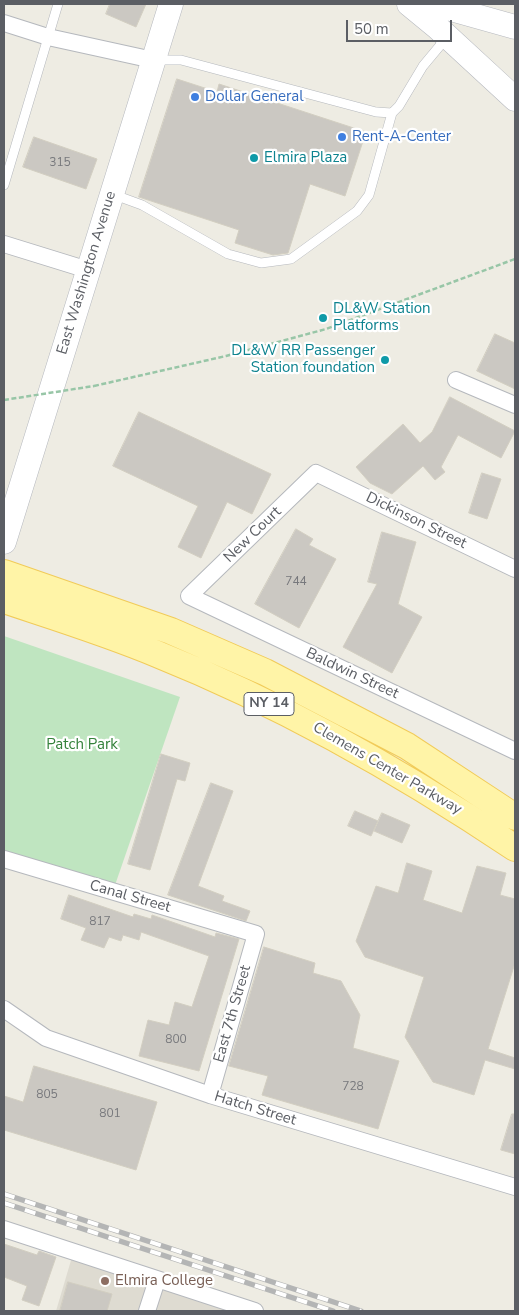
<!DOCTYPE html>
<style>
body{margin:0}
#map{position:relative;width:519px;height:1315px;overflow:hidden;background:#eeece3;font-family:"Nunito Sans",sans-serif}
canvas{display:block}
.frame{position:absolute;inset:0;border:5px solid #5b5e64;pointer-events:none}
.scale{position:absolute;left:346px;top:20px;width:106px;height:22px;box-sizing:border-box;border:2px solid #5b5e64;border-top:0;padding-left:6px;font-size:15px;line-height:18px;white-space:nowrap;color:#5b5e64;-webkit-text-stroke:4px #fff;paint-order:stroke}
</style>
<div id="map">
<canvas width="519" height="1315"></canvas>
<div class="frame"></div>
<div class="scale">50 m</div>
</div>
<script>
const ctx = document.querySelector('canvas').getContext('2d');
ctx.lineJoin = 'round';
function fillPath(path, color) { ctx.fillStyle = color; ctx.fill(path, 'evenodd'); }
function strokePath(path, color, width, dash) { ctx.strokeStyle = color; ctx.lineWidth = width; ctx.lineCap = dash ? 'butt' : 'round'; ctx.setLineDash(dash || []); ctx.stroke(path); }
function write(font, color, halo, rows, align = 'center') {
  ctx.font = font + ' "Nunito Sans",sans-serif'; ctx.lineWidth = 4.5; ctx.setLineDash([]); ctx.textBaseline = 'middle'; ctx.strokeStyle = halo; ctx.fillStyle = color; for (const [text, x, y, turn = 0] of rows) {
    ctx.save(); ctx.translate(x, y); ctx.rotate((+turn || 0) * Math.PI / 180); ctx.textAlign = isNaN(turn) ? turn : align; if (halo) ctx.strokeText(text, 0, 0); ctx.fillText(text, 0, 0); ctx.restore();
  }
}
fillPath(new Path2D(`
 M 72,1257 L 239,1311 L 56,1311 Z`), '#dedbd1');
fillPath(new Path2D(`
 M 4,636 L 180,697 L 114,888 L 4,850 Z`), '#bfe5c0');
const building = new Path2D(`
 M 110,4 L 146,4 L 136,27 L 106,14 Z
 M 177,79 L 217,92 L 219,84 L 366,132 L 345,196 L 310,184 L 288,253 L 273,255 L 235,243 L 239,230 L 139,197 Z
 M 34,137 L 97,159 L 86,189 L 23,167 Z
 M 495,334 L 515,343 L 515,389 L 477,371 Z
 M 450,397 L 515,431 L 501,458 L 458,435 L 441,467 L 445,472 L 435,480 L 423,466 L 392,494 L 370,483 L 356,467 L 403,424 L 420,443 L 432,432 Z
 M 139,412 L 271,474 L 252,514 L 227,502 L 201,558 L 178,547 L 198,506 L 113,466 Z
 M 482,473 L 501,479 L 487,519 L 469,513 Z
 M 296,529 L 313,539 L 309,545 L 336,559 L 299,628 L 255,604 Z
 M 382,532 L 416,542 L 398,604 L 422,617 L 392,673 L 343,647 L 377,584 L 368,582 Z
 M 161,754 L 190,763 L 185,781 L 177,779 L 150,870 L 128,864 Z
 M 211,783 L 233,791 L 198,886 L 224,896 L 222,901 L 250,911 L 246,921 L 168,895 Z
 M 355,811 L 378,821 L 371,836 L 348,826 Z
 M 382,813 L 410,825 L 402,843 L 374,831 Z
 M 407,863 L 432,871 L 423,900 L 462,913 L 477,866 L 506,873 L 500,895 L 515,899 L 515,963 L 488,1049 L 515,1058 L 515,1069 L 485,1060 L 474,1095 L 433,1082 L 405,1037 L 424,977 L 365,957 L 356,941 L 376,886 L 398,893 Z
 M 69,895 L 133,917 L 134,914 L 151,919 L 152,915 L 215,937 L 216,933 L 239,939 L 199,1071 L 139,1056 L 148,1020 L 169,1025 L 175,1002 L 192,1007 L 209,956 L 141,932 L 139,940 L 123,935 L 121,941 L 109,937 L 104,948 L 81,940 L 86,928 L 61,919 Z
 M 264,947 L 315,963 L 313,973 L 341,981 L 360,1015 L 353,1048 L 399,1061 L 378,1129 L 262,1095 L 268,1076 L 229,1066 Z
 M 34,1066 L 157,1102 L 136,1170 L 4,1130 L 4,1096 L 23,1102 Z
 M 512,1114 L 515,1114 L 515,1154 L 501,1150 Z
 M 4,1244 L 37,1255 L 39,1251 L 56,1257 L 39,1306 L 22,1300 L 27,1286 L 4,1277 Z
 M 68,1282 L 112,1294 L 107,1311 L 60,1311 Z`);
fillPath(building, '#cbc8c2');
strokePath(building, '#d2cec1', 1);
const lane = new Path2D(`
 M 155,60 L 181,60 L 376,112 L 392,113 L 399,106 L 423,66 L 448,36
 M 4,185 L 58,4
 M 112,194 L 142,205 L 228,254 L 261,263 L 291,259 L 357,211 L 369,195 L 392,113`);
const street = new Path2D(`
 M 4,23 L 48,37 L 153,60
 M 4,244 L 88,270
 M 456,380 L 515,405
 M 515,569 L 316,473 L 189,596 L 515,751
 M 4,859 L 256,934 L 210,1095
 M 4,1009 L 46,1038 L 210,1095 L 515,1187
 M 4,1229 L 255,1311
 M 147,1311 L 157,1280`);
const secondary = new Path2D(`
 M 409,4 L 437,27 L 515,99
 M 433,4 L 515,27
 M 4,542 L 171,4`);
const primary = new Path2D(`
 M 4,573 L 171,631 L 265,672 L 407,746 L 515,817
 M 4,600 C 55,617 107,633 157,654 C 284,705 402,772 515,848`);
strokePath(lane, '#b5b8bd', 10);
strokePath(street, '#b5b8bd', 18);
strokePath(secondary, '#b6b9bf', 25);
strokePath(primary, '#f1cb59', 28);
strokePath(new Path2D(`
 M 94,386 L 226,356 L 326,329 L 515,259
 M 4,401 L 4,400`), '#98c6a7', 2.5, [5, 2.5]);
strokePath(lane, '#fff', 9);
strokePath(street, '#fff', 16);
strokePath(secondary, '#fff', 24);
strokePath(primary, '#fff4a7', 26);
const rail = new Path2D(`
 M 4,1194 L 361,1311
 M 4,1203 L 333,1311`);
strokePath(rail, '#b4b5b5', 5.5);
strokePath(rail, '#fff', 4, [11]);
strokePath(new Path2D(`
 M 4,400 L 94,386`), '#98c6a7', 2.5, [5, 2.5]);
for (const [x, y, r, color] of [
 [195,97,5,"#3f7fe0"],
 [342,137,5,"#3f7fe0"],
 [254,158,5,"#0f9aa8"],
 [323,318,5,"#0f9aa8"],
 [385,360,5,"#0f9aa8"],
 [105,1281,5,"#8d6e63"]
]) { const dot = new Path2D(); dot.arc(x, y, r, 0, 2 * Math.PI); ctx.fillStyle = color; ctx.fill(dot); strokePath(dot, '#fff', 2); }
write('12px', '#77787c', null, [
 ["315",60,163],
 ["744",296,582],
 ["817",100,922],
 ["800",176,1040],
 ["728",353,1087],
 ["805",47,1095],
 ["801",110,1114]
]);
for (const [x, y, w] of [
 [269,704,50]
]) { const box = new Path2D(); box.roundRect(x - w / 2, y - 11.5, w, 23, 4); ctx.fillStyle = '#fff'; ctx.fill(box); strokePath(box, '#5b5e64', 1); }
write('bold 14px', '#5b5e64', null, [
 ["NY 14",269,704]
]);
write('15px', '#366cbe', '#fff', [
 ["Dollar General",205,97],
 ["Rent-A-Center",352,137]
], 'left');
write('15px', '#0d838f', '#fff', [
 ["Elmira Plaza",264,158],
 ["DL&W Station",333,309],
 ["Platforms",333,326],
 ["DL&W RR Passenger",375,351,"right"],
 ["Station foundation",375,368,"right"]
], 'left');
write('15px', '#5b5e64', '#fff', [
 ["East Washington Avenue",87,273,-73],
 ["Dickinson Street",416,521,26],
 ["New Court",253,535,-44],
 ["Baldwin Street",352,674,25],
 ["Clemens Center Parkway",387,769,30],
 ["Canal Street",130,897,16],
 ["East 7th Street",233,1014,-74],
 ["Hatch Street",255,1109,17]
]);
write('15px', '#34823b', '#fff', [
 ["Patch Park",82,745]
]);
write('15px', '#785e54', '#fff', [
 ["Elmira College",115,1281]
], 'left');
</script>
